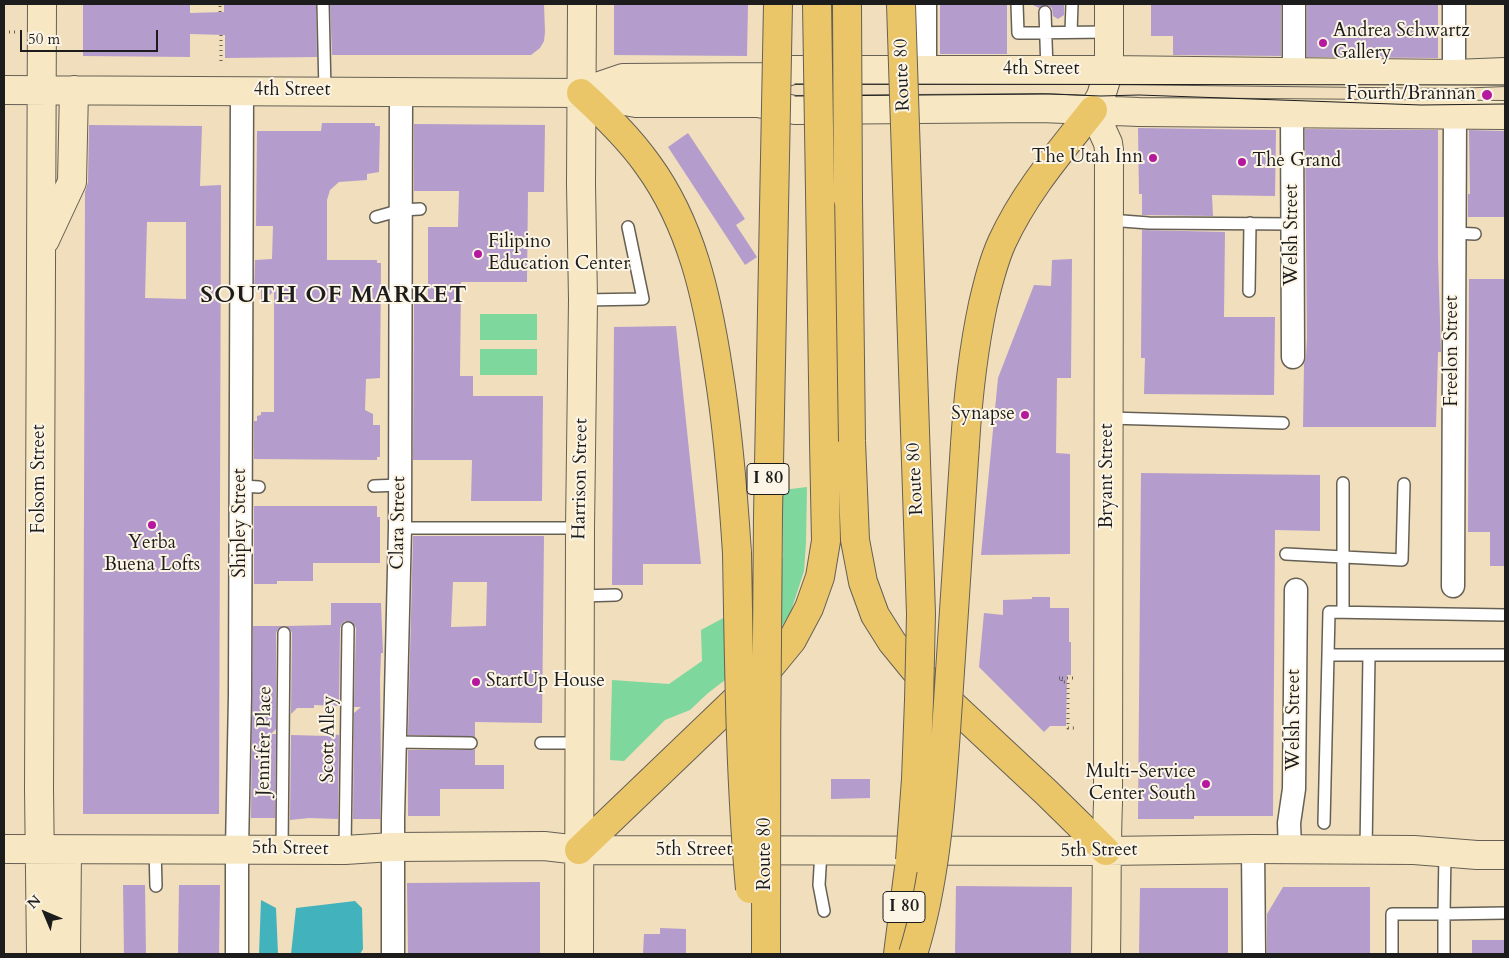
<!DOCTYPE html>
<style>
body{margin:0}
#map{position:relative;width:1509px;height:958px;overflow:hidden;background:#f0debd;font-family:Cardo,serif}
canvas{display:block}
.frame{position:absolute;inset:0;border:5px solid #1c1c1c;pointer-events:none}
.north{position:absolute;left:20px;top:888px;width:50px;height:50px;-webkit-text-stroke:4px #fcf5e5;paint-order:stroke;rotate:315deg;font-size:14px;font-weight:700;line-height:20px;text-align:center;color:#1c1c1c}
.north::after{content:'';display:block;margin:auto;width:18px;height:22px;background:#1c1c1c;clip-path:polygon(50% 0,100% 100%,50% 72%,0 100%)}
.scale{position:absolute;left:20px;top:30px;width:138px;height:22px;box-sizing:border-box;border:2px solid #1c1c1c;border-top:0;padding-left:6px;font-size:15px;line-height:18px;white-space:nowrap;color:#1c1c1c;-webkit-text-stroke:4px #fcf5e5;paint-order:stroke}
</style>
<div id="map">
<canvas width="1509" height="958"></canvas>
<div class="frame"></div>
<div class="north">N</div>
<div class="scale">50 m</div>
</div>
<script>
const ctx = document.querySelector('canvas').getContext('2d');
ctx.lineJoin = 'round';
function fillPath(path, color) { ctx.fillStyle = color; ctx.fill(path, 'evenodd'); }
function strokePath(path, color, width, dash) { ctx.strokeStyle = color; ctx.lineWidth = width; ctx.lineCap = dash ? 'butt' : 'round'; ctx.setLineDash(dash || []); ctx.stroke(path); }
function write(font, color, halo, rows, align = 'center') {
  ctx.font = font + ' Cardo,serif'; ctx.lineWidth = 4; ctx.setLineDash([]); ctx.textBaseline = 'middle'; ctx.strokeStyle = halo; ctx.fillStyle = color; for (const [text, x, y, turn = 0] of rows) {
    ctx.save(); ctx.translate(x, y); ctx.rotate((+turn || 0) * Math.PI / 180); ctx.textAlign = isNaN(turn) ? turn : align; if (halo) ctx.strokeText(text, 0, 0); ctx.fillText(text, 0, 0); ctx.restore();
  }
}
fillPath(new Path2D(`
 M 480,314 L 537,314 L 537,340 L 480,340 Z
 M 480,349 L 537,349 L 537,375 L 480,375 Z
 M 807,487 L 806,543 L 804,571 L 791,611 L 784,623 L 762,652 L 708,693 L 690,710 L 665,720 L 624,761 L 610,760 L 612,680 L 669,684 L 702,661 L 701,630 L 742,608 L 783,558 L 783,490 Z`), '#7ed79d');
fillPath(new Path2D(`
 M 261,900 L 276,908 L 278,954 L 259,954 Z
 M 355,901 L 362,908 L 363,949 L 360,954 L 291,954 L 296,908 Z`), '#42b2bd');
fillPath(new Path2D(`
 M 83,4 L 190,4 L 190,13 L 224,12 L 224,4 L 316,4 L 317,57 L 225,58 L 225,35 L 190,34 L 190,57 L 83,56 Z
 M 330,4 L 544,4 L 545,32 L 544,41 L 540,48 L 531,55 L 332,55 Z
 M 614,4 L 748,4 L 747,56 L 614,55 Z
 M 940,4 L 1007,4 L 1007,54 L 940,54 Z
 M 1031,4 L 1064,4 L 1064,15 L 1058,19 L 1053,16 L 1052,8 L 1049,6 L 1044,5 L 1039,8 Z
 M 1151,4 L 1281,4 L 1281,56 L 1173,55 L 1173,36 L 1151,36 Z
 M 1307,4 L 1438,4 L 1438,58 L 1307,57 Z
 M 322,123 L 375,123 L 375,126 L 380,126 L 379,172 L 367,174 L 367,180 L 339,182 L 330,190 L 327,200 L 327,260 L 377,260 L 377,263 L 381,263 L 380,378 L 366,379 L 365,410 L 373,414 L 373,425 L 380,425 L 380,457 L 377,457 L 377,460 L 254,459 L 254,421 L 257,421 L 257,416 L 261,415 L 261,412 L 274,412 L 274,291 L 261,303 L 261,287 L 254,294 L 255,260 L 272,259 L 273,226 L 256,226 L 257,131 L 321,131 Z
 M 414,124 L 545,125 L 544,192 L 528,192 L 527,282 L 461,282 L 460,376 L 473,376 L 473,396 L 543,396 L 542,501 L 471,501 L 472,460 L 413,460 L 414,303 L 428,303 L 428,227 L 458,227 L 459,191 L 414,191 Z
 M 89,125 L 202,126 L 200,186 L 221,185 L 219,814 L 83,814 L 85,192 L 88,182 ZM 147,222 L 186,222 L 186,299 L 145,298 Z
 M 1138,128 L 1276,130 L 1275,196 L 1212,195 L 1213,216 L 1142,215 L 1142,194 L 1139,194 Z
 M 1305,129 L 1438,130 L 1438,257 L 1441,352 L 1438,352 L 1436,427 L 1303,427 L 1304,364 L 1306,357 L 1307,338 Z
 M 1469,130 L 1505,131 L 1505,217 L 1468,217 L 1468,194 L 1470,194 Z
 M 688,133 L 745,219 L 736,225 L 757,257 L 745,265 L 668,147 Z
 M 1142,230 L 1225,232 L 1224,317 L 1275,317 L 1274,395 L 1144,394 L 1145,358 L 1141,358 Z
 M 1072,259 L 1071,378 L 1057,378 L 1056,453 L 1070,454 L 1070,554 L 981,555 L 998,378 L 1034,285 L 1051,286 L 1052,260 Z
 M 1469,279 L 1505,279 L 1505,566 L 1490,566 L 1490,532 L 1468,532 Z
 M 676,326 L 701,564 L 643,564 L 643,585 L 612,585 L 614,327 Z
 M 1141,473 L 1320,475 L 1320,531 L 1275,530 L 1273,816 L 1194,816 L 1194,819 L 1138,819 Z
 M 254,506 L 377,506 L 377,517 L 380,517 L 380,563 L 313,563 L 313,581 L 277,581 L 277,584 L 254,584 Z
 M 413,536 L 544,536 L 542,723 L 475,722 L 475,737 L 408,735 ZM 453,582 L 487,582 L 486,626 L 451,627 Z
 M 1032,597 L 1050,597 L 1050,608 L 1069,608 L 1069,642 L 1071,642 L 1071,675 L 1067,675 L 1066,726 L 1050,726 L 1044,732 L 979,667 L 984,613 L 1003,615 L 1003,600 L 1032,599 Z
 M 331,603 L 381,603 L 383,653 L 381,653 L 380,679 L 381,769 L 380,819 L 353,819 L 354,713 L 361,707 L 354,707 L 356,628 L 352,622 L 345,621 L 342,624 L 340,628 L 339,706 L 314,705 L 314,708 L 297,708 L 291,714 L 292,633 L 290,629 L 286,626 L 331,625 Z
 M 253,626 L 282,626 L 278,629 L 276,633 L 276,729 L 271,734 L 276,734 L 275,818 L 251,818 Z
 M 329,734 L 339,735 L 338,819 L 309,818 L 290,820 L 291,735 L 327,736 Z
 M 475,749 L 475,765 L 504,765 L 504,789 L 440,789 L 440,816 L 408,816 L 408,750 L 471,750 Z
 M 831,779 L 870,779 L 870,798 L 831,799 Z
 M 540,882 L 540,954 L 408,954 L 407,883 Z
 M 123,885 L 145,885 L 146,954 L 124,954 Z
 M 179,885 L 220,885 L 219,954 L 178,954 Z
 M 956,886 L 1072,887 L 1071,954 L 955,954 Z
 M 1283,887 L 1370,887 L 1370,954 L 1267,954 L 1267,914 Z
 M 1140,888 L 1228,888 L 1228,954 L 1139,954 Z
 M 660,928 L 686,929 L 686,954 L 643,954 L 644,934 L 660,934 Z
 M 1472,940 L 1505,940 L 1505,954 L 1472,954 Z`), '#b49ccc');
const lane = new Path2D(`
 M 323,4 L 325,91
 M 1017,4 L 1018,33 L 1109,32
 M 1045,12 L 1047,70
 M 1071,32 L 1072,4
 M 376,217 L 401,210 L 420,209
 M 1109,220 L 1149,223 L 1293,224
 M 1454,233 L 1475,234
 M 1249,291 L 1250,223
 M 583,300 L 643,299 L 628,227
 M 1109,418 L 1283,423
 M 241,486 L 259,487
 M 374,486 L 400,485
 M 400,528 L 580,528
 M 1286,554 L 1402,560 L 1404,484
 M 580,596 L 616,595
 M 1343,612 L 1343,483
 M 1328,655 L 1329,612 L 1505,615
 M 394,742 L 471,743
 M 541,743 L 579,743
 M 1324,823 L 1328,655 L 1505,655
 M 155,849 L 156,886
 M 282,849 L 284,633
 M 345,850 L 348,628
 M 1366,850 L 1369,655
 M 821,851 L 819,885 L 824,911
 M 1445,852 L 1444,914 L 1505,913
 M 1392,954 L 1392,914 L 1444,914 L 1444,954`);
const street = new Path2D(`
 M 925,4 L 925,69
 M 1294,71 L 1294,4
 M 1454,74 L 1454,4
 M 1292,113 L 1293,357
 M 1453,586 L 1455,116
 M 1253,849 L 1254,954
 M 1290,849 L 1289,823 L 1294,789 L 1296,590
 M 237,954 L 237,849 L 240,696 L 242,91
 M 393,954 L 393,818 L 400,528 L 401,92`);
const secondary = new Path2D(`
 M 4,90 L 581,93 L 636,103 L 758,103 L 795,110 L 1041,108 L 1139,112 L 1505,115
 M 582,92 L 623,78 L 769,77 L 793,70 L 1109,70 L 1454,74 L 1505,72
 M 1093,110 L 1108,143 L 1109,150 L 1108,803 C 1106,853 1107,904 1106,954
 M 1093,110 L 1101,96 L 1109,70 L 1109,4
 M 45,240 L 72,182 L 74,90
 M 4,849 L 345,850 L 392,847 L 544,846 L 579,850 L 1106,851 L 1253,849 L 1414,850 L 1477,855 L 1505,855
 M 41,954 L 39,788 L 42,4
 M 66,954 L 67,850
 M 579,954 L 580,528 L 583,300 L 581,184 L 582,4`);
const highway = new Path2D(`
 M 581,93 C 605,115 629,138 648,165 C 691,224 707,296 718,368 C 728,429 733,491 737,553
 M 848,199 L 851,441 L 855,540 L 863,582 L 875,615 L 892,642 L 914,669 L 1047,793 L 1106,851
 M 965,444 C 968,397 973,351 983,304 C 988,283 993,262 1002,242 C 1025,192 1059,153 1093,110
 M 579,850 L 769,668 L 792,640 L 809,608 L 820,577 L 826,541 L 824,442
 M 898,954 L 910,860`);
strokePath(lane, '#666054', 14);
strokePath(street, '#666054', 25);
strokePath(secondary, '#666054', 30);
strokePath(highway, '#666054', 30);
strokePath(new Path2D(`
 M 220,12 L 220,4
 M 4,32 L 17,32
 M 221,35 L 221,62
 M 1059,678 L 1062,678 L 1061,682 L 1068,682 L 1068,728 L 1075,728
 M 1062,678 L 1075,678`), '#666054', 3, [1, 4]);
strokePath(lane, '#fff', 11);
strokePath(street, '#fff', 22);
strokePath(secondary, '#f7e8c3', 28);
strokePath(highway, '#ebc669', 28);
strokePath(new Path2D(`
 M 795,84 L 1505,85
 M 795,96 L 1050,94 L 1101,96 L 1139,95 L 1421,105 L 1505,104`), '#1c1c1c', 1);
const highwayBridge = new Path2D(`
 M 817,4 L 824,442
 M 847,4 L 848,199
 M 901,4 L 921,614 L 919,700 L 916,779 L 910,860
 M 737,553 C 739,665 740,777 750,889
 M 766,954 C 766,808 766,661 768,515 C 770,344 776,174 778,4
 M 913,954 C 938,874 942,786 948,702 C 953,616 959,530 965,444`);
strokePath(highwayBridge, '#666054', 30, []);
strokePath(highwayBridge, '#ebc669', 28);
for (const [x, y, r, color] of [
 [1323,43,5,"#b5179e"],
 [1487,95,6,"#b5179e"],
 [1153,158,5,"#b5179e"],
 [1242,162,5,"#b5179e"],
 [478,254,5,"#b5179e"],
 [1025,415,5,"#b5179e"],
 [152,525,5,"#b5179e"],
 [476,682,5,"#b5179e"],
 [1206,784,5,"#b5179e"]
]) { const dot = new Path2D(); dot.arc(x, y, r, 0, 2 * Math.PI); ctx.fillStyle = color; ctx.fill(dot); strokePath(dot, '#fcf5e5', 2); }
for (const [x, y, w] of [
 [768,479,42],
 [904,907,42]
]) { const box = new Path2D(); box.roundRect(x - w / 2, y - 15.5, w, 31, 4); ctx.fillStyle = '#fcf5e5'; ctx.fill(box); strokePath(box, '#1c1c1c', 1); }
write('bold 18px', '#1c1c1c', null, [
 ["I 80",768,479],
 ["I 80",904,907]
]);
write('19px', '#1c1c1c', '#fcf5e5', [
 ["Andrea Schwartz",1333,32],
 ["Gallery",1333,54],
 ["Fourth/Brannan",1476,95,"right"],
 ["The Utah Inn",1143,158,"right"],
 ["The Grand",1252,162],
 ["Filipino",488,243],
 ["Education Center",488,265],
 ["Synapse",1015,415,"right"],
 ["Yerba",152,544,"center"],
 ["Buena Lofts",152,566,"center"],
 ["StartUp House",486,682],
 ["Multi-Service",1196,773,"right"],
 ["Center South",1196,795,"right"]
], 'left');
write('19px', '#1c1c1c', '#fcf5e5', [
 ["4th Street",1041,70],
 ["Route 80",903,75,-92],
 ["4th Street",292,91],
 ["Welsh Street",1293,235,-90],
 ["Freelon Street",1453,351,-90],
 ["Bryant Street",1108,476,-90],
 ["Folsom Street",40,479,-90],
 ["Harrison Street",581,479,-89],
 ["Route 80",916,479,-93],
 ["Shipley Street",241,523,-90],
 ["Clara Street",399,523,-89],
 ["Welsh Street",1295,720,-90],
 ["Scott Alley",329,739,-89],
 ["Jennifer Place",265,741,-89],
 ["5th Street",290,849,1],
 ["5th Street",694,851],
 ["5th Street",1099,851,-1],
 ["Route 80",766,854,-90]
]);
ctx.letterSpacing = '1px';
write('bold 24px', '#1c1c1c', '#fcf5e5', [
 ["SOUTH OF MARKET",334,296]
]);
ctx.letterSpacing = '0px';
</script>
